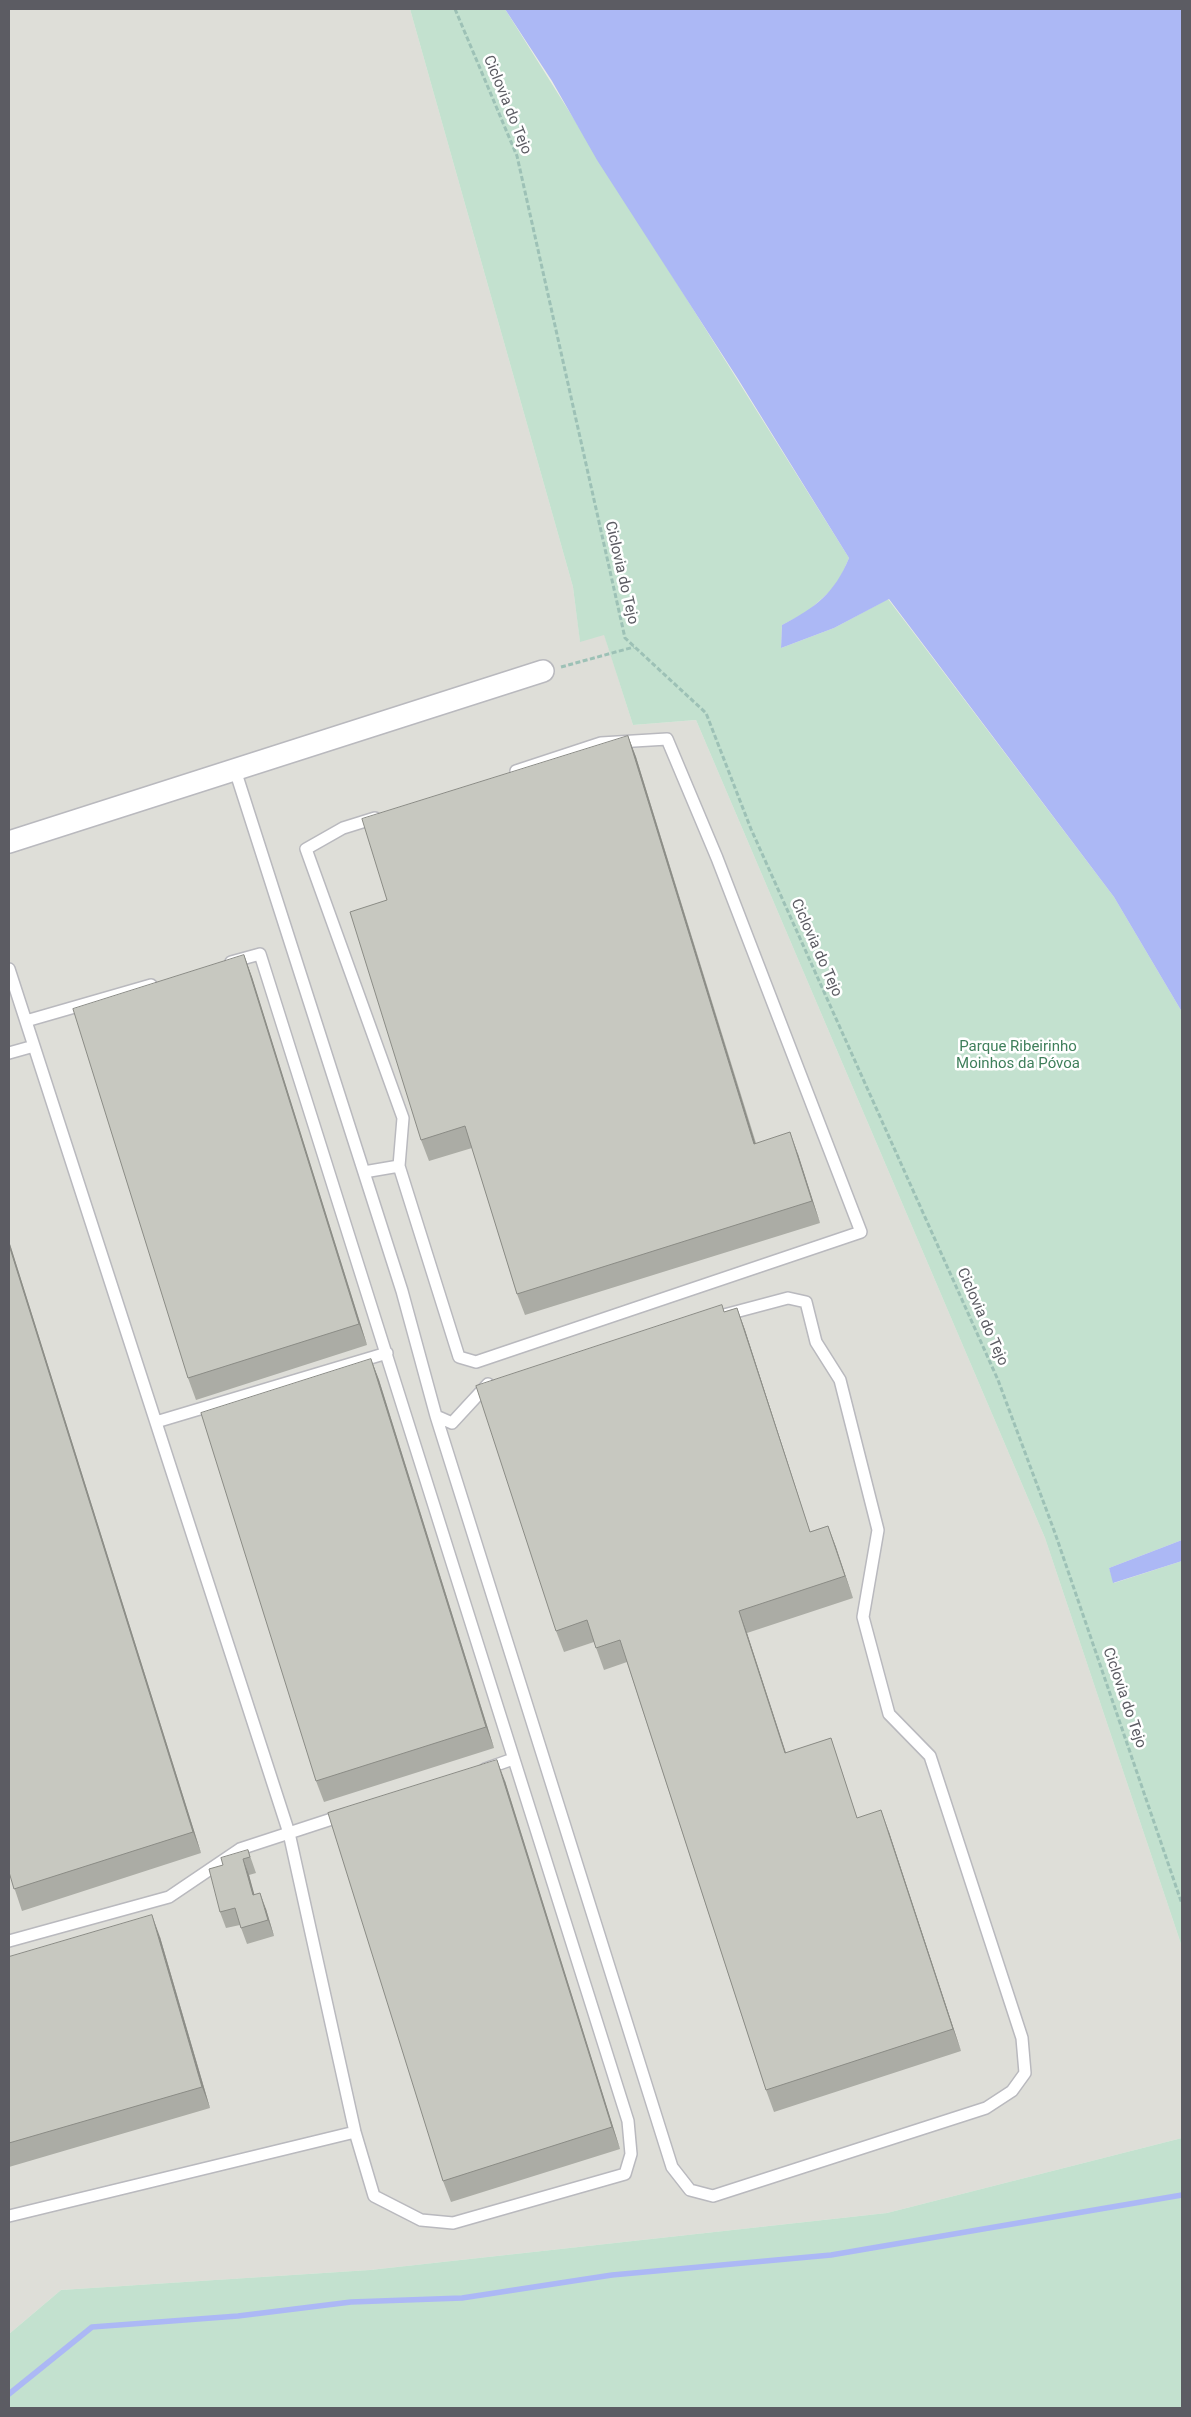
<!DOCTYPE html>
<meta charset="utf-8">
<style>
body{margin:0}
#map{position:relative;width:1191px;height:2417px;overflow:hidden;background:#ebede4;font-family:Roboto,sans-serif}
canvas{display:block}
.frame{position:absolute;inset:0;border:10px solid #5c5c63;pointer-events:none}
</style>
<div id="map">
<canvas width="1191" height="2417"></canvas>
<div class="frame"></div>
</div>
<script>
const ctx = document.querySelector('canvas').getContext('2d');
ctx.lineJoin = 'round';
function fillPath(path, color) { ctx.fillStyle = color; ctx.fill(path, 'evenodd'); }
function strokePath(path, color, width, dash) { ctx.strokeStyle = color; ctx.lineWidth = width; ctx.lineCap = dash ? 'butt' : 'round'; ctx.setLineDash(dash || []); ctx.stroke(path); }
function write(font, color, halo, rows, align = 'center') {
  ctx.font = font + ' Roboto,sans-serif'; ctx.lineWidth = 5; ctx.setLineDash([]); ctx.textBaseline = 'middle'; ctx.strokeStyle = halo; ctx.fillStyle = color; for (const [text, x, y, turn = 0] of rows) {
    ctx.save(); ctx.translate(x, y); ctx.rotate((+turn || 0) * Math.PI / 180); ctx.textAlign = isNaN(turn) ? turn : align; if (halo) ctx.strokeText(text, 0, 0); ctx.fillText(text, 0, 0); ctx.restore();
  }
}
fillPath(new Path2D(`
 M 9,9 L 410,9 L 573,587 L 580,641 L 604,634 L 633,725 L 696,720 L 1045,1538 L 1182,1947 L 1182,2138 L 887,2213 L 370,2270 L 61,2290 L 9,2334 Z`), '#deded8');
fillPath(new Path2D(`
 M 410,9 L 505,9 L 849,558 L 837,585 L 807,612 L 782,625 L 781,648 L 834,628 L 888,599 L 1114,897 L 1182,1012 L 1182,1540 L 1109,1568 L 1114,1583 L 1182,1561 L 1182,1947 L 1045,1538 L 696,720 L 633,725 L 604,635 L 580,642 L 573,587 Z
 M 1182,2138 L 1182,2408 L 9,2408 L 9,2334 L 61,2290 L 370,2270 L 887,2213 Z`), '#c3e1cf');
fillPath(new Path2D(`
 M 505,9 L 1182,9 L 1182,1012 L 1114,897 L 889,599 L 834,628 L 781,648 L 782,625 C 816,607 834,594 849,558 L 738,379 L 597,160 L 552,81 Z
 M 1182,1540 L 1182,1561 L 1113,1583 L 1109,1568 Z`), '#acb8f5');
strokePath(new Path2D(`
 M 9,2394 L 92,2327 L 238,2316 L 351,2302 L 462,2298 L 612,2275 L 831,2255 L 1182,2195`), '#acb8f5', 5.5);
const lane = new Path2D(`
 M 235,770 L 402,1291 L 436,1416 L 672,2167 L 690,2190 L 713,2196 L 986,2108 L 1012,2091 L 1025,2073 L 1022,2038 L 930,1756 L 889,1714 L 863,1617 L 878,1530 L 840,1380 L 816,1342 L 806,1302 L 788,1298 L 724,1315
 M 375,818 L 343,828 L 306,849 L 403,1118 L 399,1166
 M 9,969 L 289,1833 L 355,2132 L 374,2196 L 421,2220 L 453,2223 L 625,2174 L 631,2154 L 628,2121 L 260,954 L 231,962
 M 26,1021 L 151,985
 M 9,1053 L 34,1046
 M 364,1172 L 399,1166 L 459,1357 L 476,1362 L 861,1232 L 717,858 L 667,739 L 601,743 L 516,771
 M 436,1416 L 452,1423 L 488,1384
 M 156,1422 L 387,1353
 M 485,1769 L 513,1759
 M 9,1941 L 169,1897 L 240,1849 L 344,1815
 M 9,2216 L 355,2132`);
const street = new Path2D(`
 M 9,842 L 543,671`);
strokePath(lane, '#b9b9be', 14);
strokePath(street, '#b9b9be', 24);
strokePath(new Path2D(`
 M 455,9 L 517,156 L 625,638 L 706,713 L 751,829 L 998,1380 L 1055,1533 L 1182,1904
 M 561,667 L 634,647`), '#9dc1b6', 3, [5, 2.5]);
strokePath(lane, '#fff', 11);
strokePath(street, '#fff', 21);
fillPath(new Path2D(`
 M 628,736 L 636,757 L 756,1143 L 798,1154 L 820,1223 L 525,1315 L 517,1294 L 472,1148 L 429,1161 L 421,1140 L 387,900 Z
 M 244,955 L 252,977 L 367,1345 L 196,1400 L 188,1378 Z
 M 9,1241 L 201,1853 L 22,1911 L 9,1872 Z
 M 737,1308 L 745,1330 L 810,1532 L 828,1526 L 853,1598 L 747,1633 L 786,1753 L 831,1738 L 857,1818 L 889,1832 L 961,2051 L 774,2112 L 766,2090 L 627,1662 L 604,1670 L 594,1642 L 564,1652 L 556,1631 L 724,1312 Z
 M 371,1359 L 379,1380 L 494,1748 L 324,1802 L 316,1781 Z
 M 505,1781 L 620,2149 L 451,2202 L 443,2181 Z
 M 248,1850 L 256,1873 L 249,1875 L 254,1895 L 266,1909 L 274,1936 L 247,1944 L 240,1925 L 226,1928 L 220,1912 L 223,1865 Z
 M 160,1937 L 210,2108 L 9,2167 L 9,1957 Z`), '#abaca5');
fillPath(new Path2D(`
 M 628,736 L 636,757 L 762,1165 L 754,1144 Z
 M 244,955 L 252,977 L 367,1345 L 359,1324 Z
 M 790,1132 L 798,1154 L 820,1223 L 812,1201 Z
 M 9,1241 L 201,1853 L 193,1832 L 9,1245 Z
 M 737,1308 L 745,1330 L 817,1554 L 810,1532 Z
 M 371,1359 L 379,1380 L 494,1748 L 486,1727 Z
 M 828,1526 L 836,1547 L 853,1598 L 845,1576 Z
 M 739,1611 L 747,1633 L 793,1775 L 785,1753 Z
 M 497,1760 L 505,1781 L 620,2149 L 612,2127 Z
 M 881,1810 L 889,1832 L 961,2051 L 953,2029 Z
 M 243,1859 L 249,1875 L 259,1911 L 253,1895 Z
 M 260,1893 L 266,1909 L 274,1936 L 268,1920 Z
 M 152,1915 L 160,1937 L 210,2108 L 202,2087 Z`), '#8b8c86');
const building = new Path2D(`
 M 628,736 L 754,1144 L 790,1132 L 812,1201 L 517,1294 L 465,1126 L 421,1140 L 350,912 L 387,900 L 362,819 Z
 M 244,955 L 359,1324 L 188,1378 L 73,1009 Z
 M 9,1245 L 193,1832 L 14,1889 L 9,1872 Z
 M 722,1305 L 724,1312 L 737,1308 L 810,1532 L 828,1526 L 845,1576 L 739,1611 L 785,1753 L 831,1738 L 857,1818 L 881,1810 L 953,2029 L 766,2090 L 620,1640 L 596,1648 L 587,1620 L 556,1631 L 476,1386 Z
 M 371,1359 L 486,1727 L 316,1781 L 201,1413 Z
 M 497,1760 L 612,2127 L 443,2181 L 328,1813 Z
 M 248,1850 L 250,1857 L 243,1859 L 253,1895 L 260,1893 L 268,1920 L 241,1928 L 235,1908 L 220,1912 L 209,1869 L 223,1865 L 221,1858 Z
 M 152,1915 L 202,2087 L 9,2143 L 9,1957 Z`);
fillPath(building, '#c7c8c0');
strokePath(building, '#8b8c86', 1);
write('15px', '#5c5c63', '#fff', [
 ["Ciclovia do Tejo",507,105,68],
 ["Ciclovia do Tejo",621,573,77],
 ["Ciclovia do Tejo",816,948,66],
 ["Ciclovia do Tejo",982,1317,66],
 ["Ciclovia do Tejo",1124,1698,71]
]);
write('15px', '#3f7f5b', '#fff', [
 ["Parque Ribeirinho",1018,1047],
 ["Moinhos da Póvoa",1018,1064]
]);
</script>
